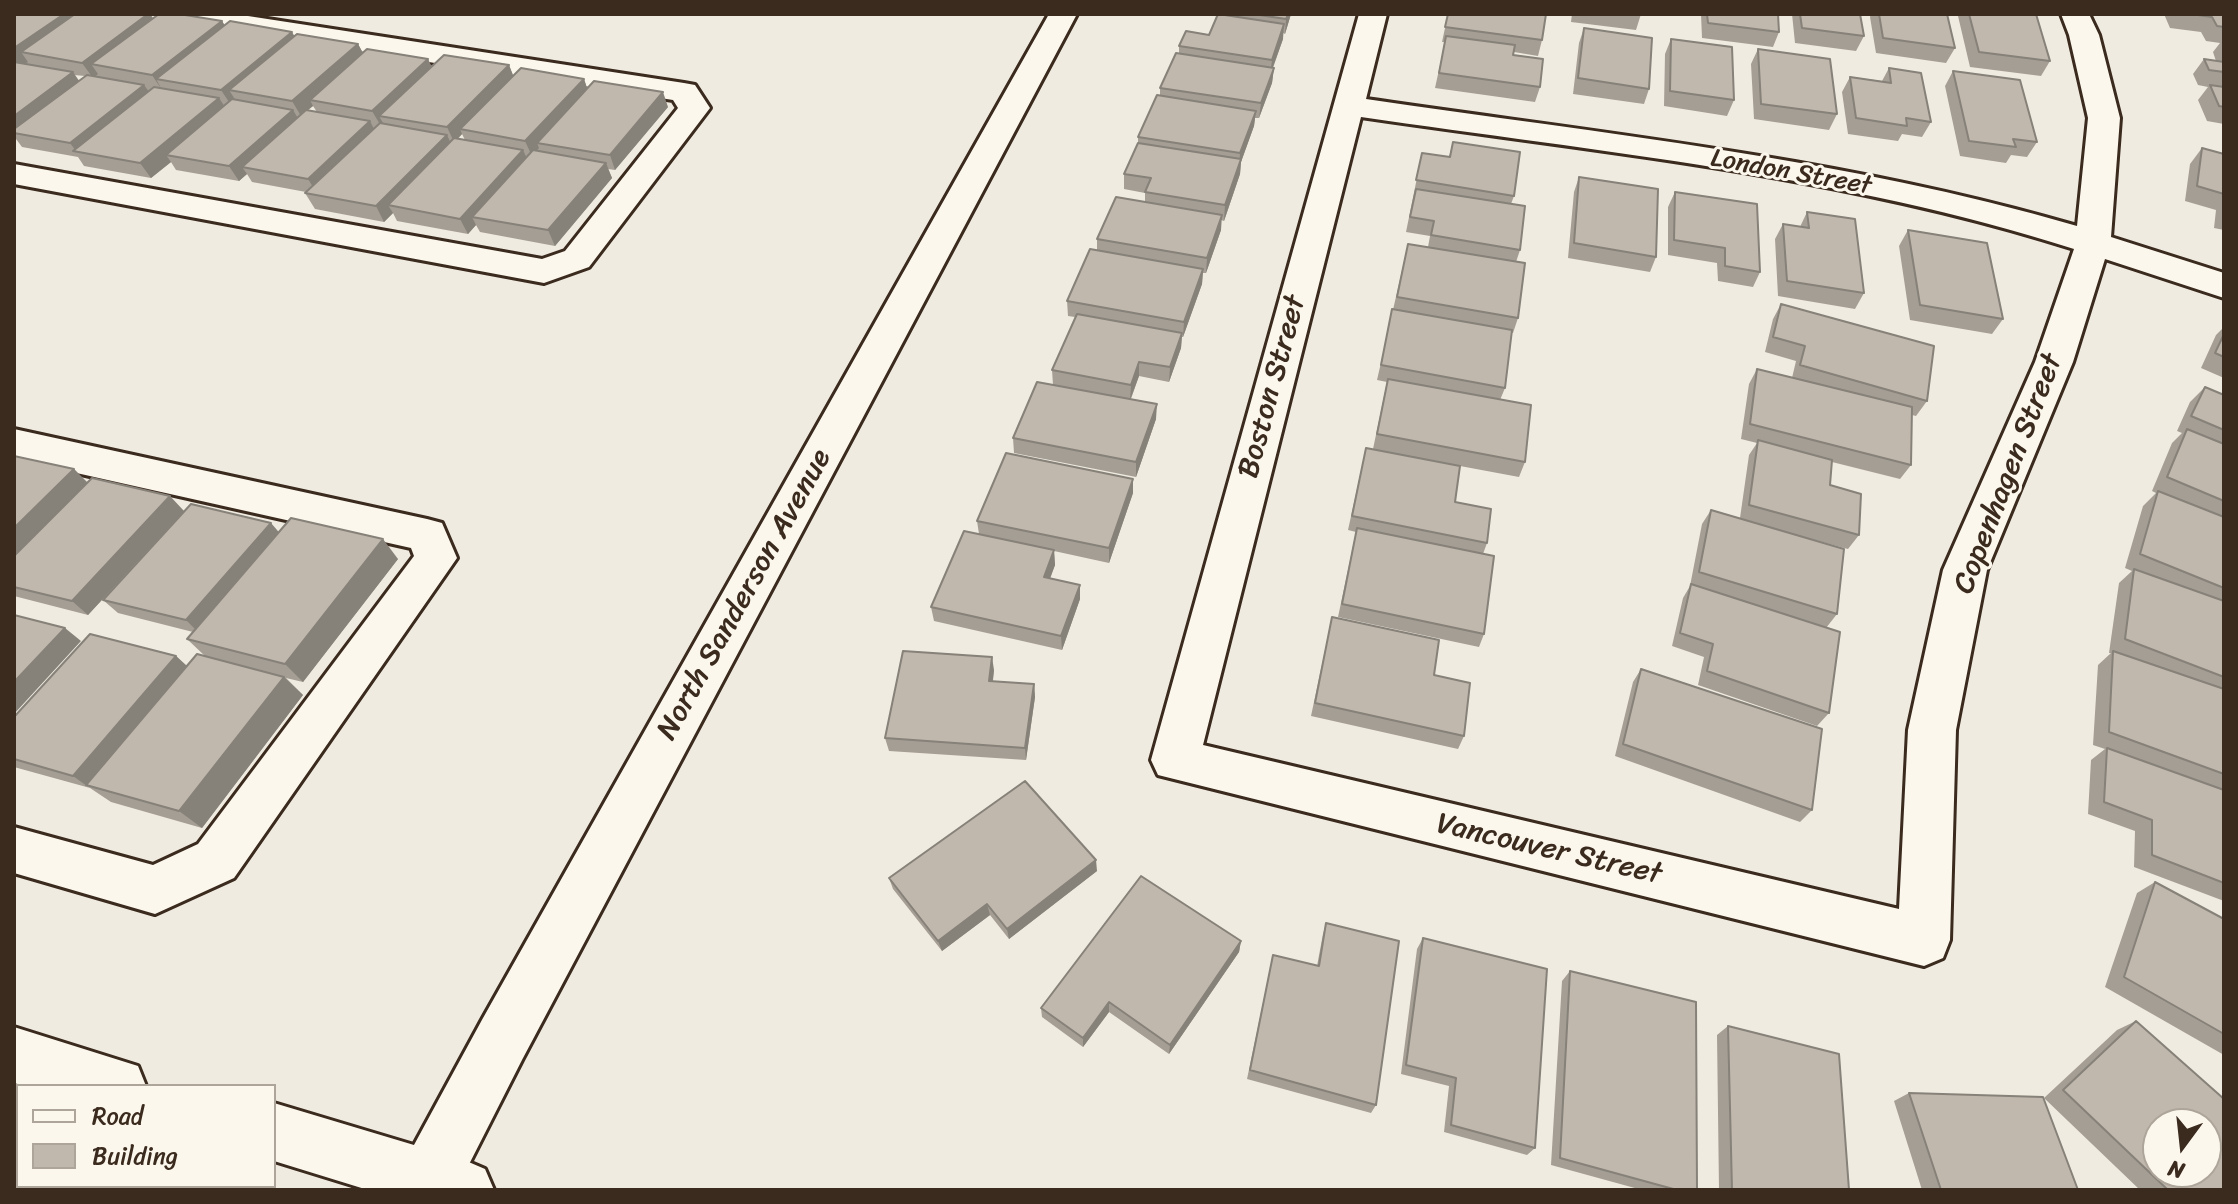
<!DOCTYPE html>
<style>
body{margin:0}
#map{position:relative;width:2238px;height:1204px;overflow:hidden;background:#f0ebe0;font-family:Sriracha,sans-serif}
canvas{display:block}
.frame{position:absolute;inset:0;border:16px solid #3b2a1e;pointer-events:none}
.legend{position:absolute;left:16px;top:1084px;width:260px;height:104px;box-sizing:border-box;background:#fbf7ec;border:2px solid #aea59a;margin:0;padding:10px 14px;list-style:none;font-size:24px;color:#3b2a1e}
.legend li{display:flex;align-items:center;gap:16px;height:40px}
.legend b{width:40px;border:2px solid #aea59a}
.north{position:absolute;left:2142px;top:1108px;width:80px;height:80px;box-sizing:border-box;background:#fbf7ec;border:2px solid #aea59a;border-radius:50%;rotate:195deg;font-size:22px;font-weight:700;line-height:32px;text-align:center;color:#3b2a1e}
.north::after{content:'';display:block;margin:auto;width:28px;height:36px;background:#3b2a1e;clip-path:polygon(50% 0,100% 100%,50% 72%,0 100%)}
</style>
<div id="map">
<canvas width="2238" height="1204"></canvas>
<div class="frame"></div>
<ul class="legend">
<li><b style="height:10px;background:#fbf7ec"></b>Road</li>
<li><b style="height:22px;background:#c0b8ad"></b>Building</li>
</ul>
<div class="north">N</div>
</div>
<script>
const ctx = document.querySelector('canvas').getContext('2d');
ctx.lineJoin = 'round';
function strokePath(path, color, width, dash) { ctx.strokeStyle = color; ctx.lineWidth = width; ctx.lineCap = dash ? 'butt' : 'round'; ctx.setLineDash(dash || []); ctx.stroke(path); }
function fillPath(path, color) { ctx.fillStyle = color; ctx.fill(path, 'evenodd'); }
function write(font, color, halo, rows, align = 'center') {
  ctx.font = font + ' Sriracha,sans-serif'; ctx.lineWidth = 6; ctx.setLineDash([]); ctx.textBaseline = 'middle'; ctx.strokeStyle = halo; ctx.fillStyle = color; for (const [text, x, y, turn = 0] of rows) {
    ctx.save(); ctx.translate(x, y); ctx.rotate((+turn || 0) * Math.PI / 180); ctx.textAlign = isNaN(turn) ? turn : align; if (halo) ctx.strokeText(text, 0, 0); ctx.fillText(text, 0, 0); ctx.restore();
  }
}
const minor = new Path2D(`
 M 164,14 L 235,14 L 684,83 L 695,85 L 710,108 L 589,267 L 544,283 L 14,184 L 14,164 L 542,259 L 565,251 L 678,108 L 673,100 L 178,23 L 168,20 Z
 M 1359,14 L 1387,14 L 1366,99 C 1604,134 1846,158 2077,226 L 2088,118 L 2069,35 L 2061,14 L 2089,14 L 2099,35 L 2120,118 L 2111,237 L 2224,273 L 2224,298 L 2105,259 L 2073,362 L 1987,570 L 1956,730 L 1950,940 L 1943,958 L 1924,966 L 1158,775 L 1151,760 ZM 1361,117 C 1600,152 1844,175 2074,249 L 2035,362 L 1943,570 L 1908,730 L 1899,909 L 1203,745 Z
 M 14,429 L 427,519 L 442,523 L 457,558 L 234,878 L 155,914 L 14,873 L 14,827 L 153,865 L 198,844 L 414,556 L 411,548 L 14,459 Z`);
const major = new Path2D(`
 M 14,1027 L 138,1066 L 146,1086 L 25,1086 L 14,1083 Z
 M 274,1103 L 464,1160 L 485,1169 L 494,1190 L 368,1190 L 274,1161 Z`);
const highway = new Path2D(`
 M 1049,14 L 1077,14 L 523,1058 L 456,1190 L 396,1190 L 408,1156 L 483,1018 Z`);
strokePath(minor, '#3b2a1e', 6);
strokePath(major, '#3b2a1e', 6);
strokePath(highway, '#3b2a1e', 6);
fillPath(minor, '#fbf7ec');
fillPath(major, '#fbf7ec');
fillPath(highway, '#fbf7ec');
fillPath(new Path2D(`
 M 14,14 L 150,14 L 153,18 L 222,21 L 225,26 L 358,44 L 363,53 L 428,59 L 431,66 L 509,65 L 513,76 L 584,79 L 587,88 L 668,107 L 615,170 L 608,169 L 612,178 L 555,246 L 480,232 L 476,225 L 468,234 L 397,221 L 393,213 L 384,222 L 315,209 L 305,193 L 306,192 L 252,182 L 247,174 L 239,181 L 176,170 L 171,162 L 151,178 L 84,166 L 78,157 L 22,147 L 16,139 L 14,140 ZM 74,75 L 85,76 L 79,81 ZM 313,106 L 317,112 L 307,110 ZM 462,134 L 465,140 L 458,139 Z
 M 1212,14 L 1291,14 L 1285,34 L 1283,33 L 1283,39 L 1273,68 L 1274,68 L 1272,83 L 1259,118 L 1255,118 L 1254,126 L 1241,162 L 1240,174 L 1224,221 L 1221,220 L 1221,230 L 1206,273 L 1203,273 L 1202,284 L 1183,337 L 1182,337 L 1181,348 L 1169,382 L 1139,376 L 1131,399 L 1156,419 L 1136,477 L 1014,453 L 1013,438 L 1053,385 L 1052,370 L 1075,317 L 1068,316 L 1067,301 L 1097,251 L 1097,239 L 1145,202 L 1145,193 L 1124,189 L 1124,174 L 1138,143 L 1138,137 L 1160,96 L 1160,88 L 1179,53 L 1179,46 L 1209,35 L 1216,20 L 1216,15 Z
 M 1448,14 L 1542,40 L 1538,56 L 1514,52 L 1513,55 L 1540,87 L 1535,102 L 1435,88 L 1445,42 L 1442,42 Z
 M 1572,14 L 1641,14 L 1636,30 L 1571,22 Z
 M 1701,14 L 1778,14 L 1779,32 L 1773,47 L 1702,38 Z
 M 1792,14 L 1860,14 L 1864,36 L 1856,51 L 1795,43 Z
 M 1871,14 L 1947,14 L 1955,48 L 1946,63 L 1876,53 L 1870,17 Z
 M 1959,14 L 2036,14 L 2050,61 L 2041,76 L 1970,67 L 1958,16 Z
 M 2164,14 L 2224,14 L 2224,124 L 2207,121 L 2198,100 L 2208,87 L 2198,85 L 2193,74 L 2204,59 L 2216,61 L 2213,52 L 2220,43 L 2206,41 L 2201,32 L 2170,28 Z
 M 1584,28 L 1649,89 L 1644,104 L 1573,94 L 1579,43 Z
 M 1671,39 L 1734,100 L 1727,116 L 1664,106 L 1665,54 Z
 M 1758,49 L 1837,114 L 1829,130 L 1754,119 L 1751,64 Z
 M 1889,68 L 1931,122 L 1922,137 L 1902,134 L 1898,141 L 1848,134 L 1842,92 L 1850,77 L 1882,81 Z
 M 1953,71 L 2037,142 L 2027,157 L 2011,155 L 2006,163 L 1960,156 L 1945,86 Z
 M 1453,142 L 1514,196 L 1511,204 L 1520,250 L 1516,262 L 1518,318 L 1513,333 L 1511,333 L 1505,388 L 1500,400 L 1525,462 L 1519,477 L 1460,466 L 1455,502 L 1487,543 L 1483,554 L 1484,634 L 1479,647 L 1338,617 L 1356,532 L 1348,530 L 1366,448 L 1373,449 L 1387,382 L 1377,380 L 1408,244 L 1428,247 L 1430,236 L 1406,232 L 1422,153 L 1449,157 Z
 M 2202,148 L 2224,154 L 2224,230 L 2214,228 L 2216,210 L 2185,201 L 2190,164 Z
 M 1579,177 L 1656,257 L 1650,272 L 1568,258 L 1574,192 Z
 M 1675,192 L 1760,272 L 1753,287 L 1718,281 L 1717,263 L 1668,255 L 1668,207 Z
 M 1807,212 L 1864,293 L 1855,309 L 1778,296 L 1775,239 L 1783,224 L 1800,227 Z
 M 1908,230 L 2003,319 L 1992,334 L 1910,320 L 1899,246 Z
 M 1781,304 L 1927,401 L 1916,416 L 1912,415 L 1911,465 L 1900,479 L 1832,462 L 1830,485 L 1859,535 L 1848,549 L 1793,534 L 1837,614 L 1826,628 L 1829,713 L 1817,726 L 1698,685 L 1704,657 L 1672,646 L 1683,598 L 1690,586 L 1702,524 L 1711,510 L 1740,518 L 1749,455 L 1757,443 L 1741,439 L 1749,384 L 1757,369 L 1792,378 L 1796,361 L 1765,352 L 1773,319 Z
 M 2224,327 L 2224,378 L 2201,368 L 2216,335 Z
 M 2205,387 L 2224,395 L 2224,901 L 2134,867 L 2135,831 L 2088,814 L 2091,760 L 2105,749 L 2093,745 L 2098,665 L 2111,653 L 2109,653 L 2119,583 L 2132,571 L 2125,568 L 2143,506 L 2156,493 L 2152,491 L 2172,443 L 2182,433 L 2177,431 L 2190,402 Z
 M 14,456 L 74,469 L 87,483 L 184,511 L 88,615 L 14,596 Z
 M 1133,479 L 1133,493 L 1109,563 L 1054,551 L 1055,565 L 1050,579 L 1080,585 L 1080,599 L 1062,650 L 934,621 L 931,607 L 979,534 L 977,521 Z
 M 279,532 L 398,559 L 303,682 L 286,678 L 303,695 L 202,828 L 111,802 L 90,788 L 14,767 L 14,717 L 176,656 L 187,666 L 206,657 L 187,639 L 193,632 L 118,613 L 103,600 Z
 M 1332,617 L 1434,675 L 1464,736 L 1458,749 L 1311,716 Z
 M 1641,669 L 1812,810 L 1800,822 L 1615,756 L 1633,682 Z
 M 994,670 L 993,681 L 1034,684 L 1035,697 L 1026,760 L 889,751 L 885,738 Z
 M 1097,871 L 1009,939 L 990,915 L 942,951 L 893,889 L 889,878 Z
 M 2155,882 L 2224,919 L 2224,1055 L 2105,987 L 2137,893 Z
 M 1326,923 L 1376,1105 L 1371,1113 L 1247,1079 L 1273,955 L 1317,966 L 1323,934 Z
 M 1423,938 L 1535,1148 L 1527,1155 L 1444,1132 L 1449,1086 L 1401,1074 L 1417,949 Z
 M 1241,941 L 1239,952 L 1169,1054 L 1109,1012 L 1083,1047 L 1042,1017 L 1041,1008 Z
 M 1570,971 L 1697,1190 L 1642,1190 L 1551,1165 L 1562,981 Z
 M 2136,1021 L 2224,1190 L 2140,1190 L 2044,1098 L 2117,1030 Z
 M 1728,1026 L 1849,1190 L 1719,1190 L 1717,1035 Z
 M 1909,1093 L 2078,1190 L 1922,1190 L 1894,1101 Z`), '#a59e95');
fillPath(new Path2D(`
 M 64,14 L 93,14 L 21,52 L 28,62 L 20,67 L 14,59 L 14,48 Z
 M 148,14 L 150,14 L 159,28 L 91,64 L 98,74 L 93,78 L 82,63 Z
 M 1288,14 L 1291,14 L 1285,34 L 1286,19 Z
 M 222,21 L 231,36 L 156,79 L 162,90 L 152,75 Z
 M 1284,24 L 1283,39 L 1270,75 L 1272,60 Z
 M 292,32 L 301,47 L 229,90 L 236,101 L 231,105 L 221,90 Z
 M 358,44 L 366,59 L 310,100 L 313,106 L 301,116 L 292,101 Z
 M 428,59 L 435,74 L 379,116 L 383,123 L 381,126 L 372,111 Z
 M 509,65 L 515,80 L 460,129 L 462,134 L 454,142 L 447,127 Z
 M 1274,68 L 1272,83 L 1259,118 L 1261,103 Z
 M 73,72 L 84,88 L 14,133 L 14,116 Z
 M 584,79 L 589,94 L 537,143 L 539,148 L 532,156 L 525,141 Z
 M 144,85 L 155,100 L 76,151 L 70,143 Z
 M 663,92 L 668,107 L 615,170 L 610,155 Z
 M 219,98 L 229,113 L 166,155 L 171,162 L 151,178 L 140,163 Z
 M 293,110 L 302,125 L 242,167 L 247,174 L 239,181 L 229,166 Z
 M 1256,111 L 1254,126 L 1241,162 L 1240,174 L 1224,221 L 1225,205 L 1239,166 L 1240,153 Z
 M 370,121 L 378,137 L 318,195 L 308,179 Z
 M 447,135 L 454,150 L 388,205 L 393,213 L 384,222 L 376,206 Z
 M 523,150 L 530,165 L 472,217 L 476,225 L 468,234 L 460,219 Z
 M 606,163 L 612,178 L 555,246 L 548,230 Z
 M 1222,215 L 1221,230 L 1206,273 L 1207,258 Z
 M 1203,269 L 1202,284 L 1183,337 L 1184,322 Z
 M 1182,333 L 1181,348 L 1169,382 L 1170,367 Z
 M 1139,362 L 1139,376 L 1130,400 L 1131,385 Z
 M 1157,404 L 1156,419 L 1136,477 L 1136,462 Z
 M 74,469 L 95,490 L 14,571 L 14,528 Z
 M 1133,479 L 1133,493 L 1109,563 L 1109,548 Z
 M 170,496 L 184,511 L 88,615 L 72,601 Z
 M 271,523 L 283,537 L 200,634 L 186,620 Z
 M 383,539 L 398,559 L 303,682 L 285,664 Z
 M 1054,550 L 1055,565 L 1045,591 L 1044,577 Z
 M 1080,585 L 1080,599 L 1062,650 L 1061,636 Z
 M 65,628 L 81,641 L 14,714 L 14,682 Z
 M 176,656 L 190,669 L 87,786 L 73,776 Z
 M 992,657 L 994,670 L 991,694 L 989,681 Z
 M 284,677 L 303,695 L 202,828 L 179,811 Z
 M 1034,684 L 1035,697 L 1026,760 L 1025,748 Z
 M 1096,860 L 1097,871 L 1009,939 L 1007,929 Z
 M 987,904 L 990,915 L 942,951 L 938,941 Z
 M 1241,941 L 1239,952 L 1169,1054 L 1170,1045 Z
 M 1109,1002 L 1109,1012 L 1083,1047 L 1083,1038 Z`), '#868179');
const building = new Path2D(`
 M 14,14 L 64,14 L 14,48 Z
 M 75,14 L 148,14 L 82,63 L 21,52 Z
 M 159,14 L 179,14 L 222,21 L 152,75 L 91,64 Z
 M 1218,14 L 1284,24 L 1272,60 L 1179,46 L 1186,31 L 1209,35 Z
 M 1253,14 L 1288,14 L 1286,19 Z
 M 1448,14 L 1546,14 L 1542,40 L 1445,27 Z
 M 1707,14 L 1778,14 L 1779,32 L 1708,23 Z
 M 1800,14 L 1860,14 L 1864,36 L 1802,28 Z
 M 1879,14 L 1947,14 L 1955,48 L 1883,38 Z
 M 1969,14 L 2036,14 L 2050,61 L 1979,52 Z
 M 2191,14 L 2224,14 L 2224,27 L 2217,26 L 2212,17 Z
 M 230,21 L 292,32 L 221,90 L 156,79 Z
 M 1584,28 L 1652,38 L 1649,89 L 1578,78 Z
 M 297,34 L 358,44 L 292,101 L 229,90 Z
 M 1446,36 L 1515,45 L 1513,55 L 1543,59 L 1540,87 L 1439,73 Z
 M 1671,39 L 1732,47 L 1734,100 L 1670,91 Z
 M 367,49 L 428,59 L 372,111 L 310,100 Z
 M 1758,49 L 1830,59 L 1837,114 L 1761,104 Z
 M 1176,53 L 1274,68 L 1261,103 L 1160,88 Z
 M 444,55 L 509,65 L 447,127 L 379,116 Z
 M 2204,59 L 2224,62 L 2224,72 L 2209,70 Z
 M 14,62 L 73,72 L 14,116 Z
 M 521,68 L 584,79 L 525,141 L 460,129 Z
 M 1889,68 L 1921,73 L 1931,122 L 1906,118 L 1907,126 L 1856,118 L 1850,77 L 1891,83 Z
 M 1953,71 L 2020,80 L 2037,142 L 2013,139 L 2016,147 L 1969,141 Z
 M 87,75 L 144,85 L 70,143 L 14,133 L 14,129 Z
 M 594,81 L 663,92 L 610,155 L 537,143 Z
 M 2210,85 L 2224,87 L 2224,107 L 2219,106 Z
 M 154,87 L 219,98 L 140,163 L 73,151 Z
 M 1157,95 L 1256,111 L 1240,153 L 1138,137 Z
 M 232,99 L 293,110 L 229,166 L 166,155 Z
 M 306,110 L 370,121 L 308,179 L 242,167 Z
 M 380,123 L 447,135 L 376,206 L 305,193 Z
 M 454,138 L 523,150 L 460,219 L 388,205 Z
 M 1453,142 L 1520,152 L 1514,196 L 1416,180 L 1422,153 L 1450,157 Z
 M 1138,143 L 1241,159 L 1225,205 L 1145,192 L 1151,178 L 1124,174 Z
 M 2202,148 L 2224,154 L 2224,194 L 2197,186 Z
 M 533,150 L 606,163 L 548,230 L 472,217 Z
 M 1579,177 L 1658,189 L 1656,257 L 1574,243 Z
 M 1416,189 L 1525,206 L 1520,250 L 1431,235 L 1434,221 L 1410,217 Z
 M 1675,192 L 1757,204 L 1760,272 L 1725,266 L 1725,248 L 1674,240 Z
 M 1116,197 L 1222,215 L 1207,258 L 1097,239 Z
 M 1807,212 L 1855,219 L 1864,293 L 1787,281 L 1783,224 L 1809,228 Z
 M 1908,230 L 1987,243 L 2003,319 L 1920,305 Z
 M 1408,244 L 1525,263 L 1518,318 L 1397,297 Z
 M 1090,249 L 1203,269 L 1184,322 L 1067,301 Z
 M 1781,304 L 1934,346 L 1927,401 L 1800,365 L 1805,346 L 1773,337 Z
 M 1392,309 L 1512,330 L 1505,388 L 1381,365 Z
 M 1077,314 L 1182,333 L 1170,367 L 1139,362 L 1131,385 L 1052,370 Z
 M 2224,334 L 2224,357 L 2215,353 Z
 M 1757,369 L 1912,407 L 1911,465 L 1750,424 Z
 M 1388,379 L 1531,405 L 1525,462 L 1377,434 Z
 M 1037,382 L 1157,404 L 1136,462 L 1013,438 Z
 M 2205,387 L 2224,395 L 2224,430 L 2191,416 Z
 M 2187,429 L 2224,444 L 2224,501 L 2167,477 Z
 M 1758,440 L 1832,460 L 1830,485 L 1861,494 L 1859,535 L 1749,505 Z
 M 1366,448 L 1460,466 L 1455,502 L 1491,509 L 1487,543 L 1352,516 Z
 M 1006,453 L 1133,479 L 1109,548 L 977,521 Z
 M 14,456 L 74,469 L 14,528 Z
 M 92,478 L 170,496 L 72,601 L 14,587 L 14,556 Z
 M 2158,491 L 2224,517 L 2224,588 L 2140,554 Z
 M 191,504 L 271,523 L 186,620 L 103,600 Z
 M 1711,510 L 1844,549 L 1837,614 L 1699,572 Z
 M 291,518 L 383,539 L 285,664 L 187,639 Z
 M 1357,528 L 1494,556 L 1484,634 L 1342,604 Z
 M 964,531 L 1054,550 L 1044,577 L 1080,585 L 1061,636 L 931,607 Z
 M 2134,569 L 2224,601 L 2224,677 L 2125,639 Z
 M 1691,584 L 1840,632 L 1829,713 L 1707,671 L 1713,644 L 1680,633 Z
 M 14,615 L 65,628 L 14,682 Z
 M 1332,617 L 1439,640 L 1434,675 L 1470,683 L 1464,736 L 1315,703 Z
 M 90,634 L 176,656 L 73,776 L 14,759 L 14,717 Z
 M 903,651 L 992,657 L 989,681 L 1034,684 L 1025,748 L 885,738 Z
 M 2113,651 L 2224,689 L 2224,774 L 2109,732 Z
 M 197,654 L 284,677 L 179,811 L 86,785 Z
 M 1641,669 L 1822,729 L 1812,810 L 1623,744 Z
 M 2107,748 L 2224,790 L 2224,883 L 2152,855 L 2152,820 L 2104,802 Z
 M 1025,781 L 1096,860 L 1007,929 L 987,904 L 938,941 L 889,878 Z
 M 1141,876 L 1241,941 L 1170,1045 L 1109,1002 L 1083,1038 L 1041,1008 Z
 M 2155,882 L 2224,919 L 2224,1034 L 2124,977 Z
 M 1326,923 L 1399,941 L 1376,1105 L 1250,1070 L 1273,955 L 1319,966 Z
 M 1423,938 L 1547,969 L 1535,1148 L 1451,1125 L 1456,1078 L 1406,1065 Z
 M 1570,971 L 1696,1002 L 1697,1190 L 1677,1190 L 1560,1158 Z
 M 2136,1021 L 2224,1099 L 2224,1190 L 2168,1190 L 2063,1090 ZM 2158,1124 L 2206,1124 L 2206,1172 L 2158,1172 Z
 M 1728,1026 L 1839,1054 L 1849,1190 L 1732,1190 Z
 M 1909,1093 L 2043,1097 L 2078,1190 L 1941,1190 Z`);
fillPath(building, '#c0b8ad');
strokePath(building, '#868179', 2);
write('26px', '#3b2a1e', '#fbf7ec', [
 ["London Street",1791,173,10]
]);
write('30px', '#3b2a1e', '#fbf7ec', [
 ["Boston Street",1273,387,-75],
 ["Copenhagen Street",2009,474,-69],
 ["North Sanderson Avenue",745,595,-61],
 ["Vancouver Street",1549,850,13]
]);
</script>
